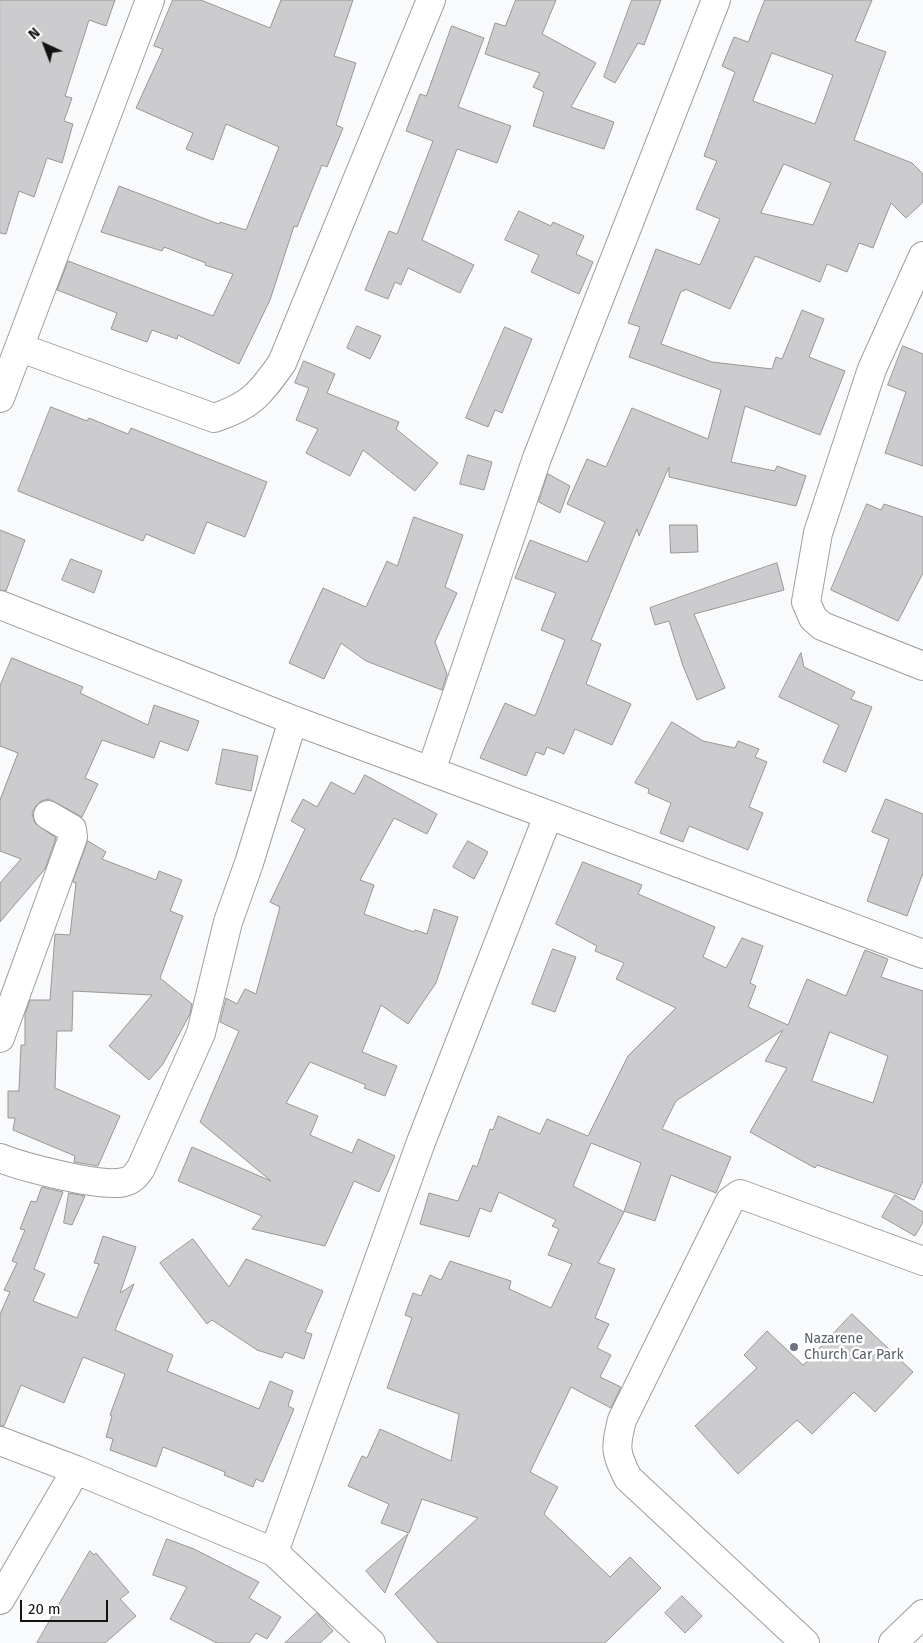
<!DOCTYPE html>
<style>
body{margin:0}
#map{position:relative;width:923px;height:1643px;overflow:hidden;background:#f9fafb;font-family:"Fira Sans",sans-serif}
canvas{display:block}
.north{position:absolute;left:20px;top:20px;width:50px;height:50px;-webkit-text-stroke:4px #fff;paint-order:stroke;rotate:317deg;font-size:14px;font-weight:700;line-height:20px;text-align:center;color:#131313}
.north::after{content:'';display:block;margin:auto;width:18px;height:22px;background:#131313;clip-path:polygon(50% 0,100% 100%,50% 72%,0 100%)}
.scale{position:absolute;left:20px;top:1600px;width:88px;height:22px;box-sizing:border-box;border:2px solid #131313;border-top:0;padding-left:6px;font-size:15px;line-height:18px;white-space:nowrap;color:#131313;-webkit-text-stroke:4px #fff;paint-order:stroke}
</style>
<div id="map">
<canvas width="923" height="1643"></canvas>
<div class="north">N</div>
<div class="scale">20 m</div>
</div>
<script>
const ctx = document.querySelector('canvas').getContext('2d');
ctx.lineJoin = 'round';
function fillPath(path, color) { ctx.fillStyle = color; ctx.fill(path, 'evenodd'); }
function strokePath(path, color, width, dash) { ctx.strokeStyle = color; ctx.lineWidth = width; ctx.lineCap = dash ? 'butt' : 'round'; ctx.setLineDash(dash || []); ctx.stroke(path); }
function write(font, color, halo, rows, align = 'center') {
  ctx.font = font + ' "Fira Sans",sans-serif'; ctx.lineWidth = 5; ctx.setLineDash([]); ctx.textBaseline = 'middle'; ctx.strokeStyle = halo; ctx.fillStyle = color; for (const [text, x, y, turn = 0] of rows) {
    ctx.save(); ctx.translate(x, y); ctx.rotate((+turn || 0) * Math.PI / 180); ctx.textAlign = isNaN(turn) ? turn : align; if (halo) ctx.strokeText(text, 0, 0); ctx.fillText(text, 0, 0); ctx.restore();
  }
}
const building = new Path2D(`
 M 0,0 L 115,0 L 106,26 L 89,20 L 65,96 L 72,98 L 64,121 L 73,124 L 62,163 L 47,158 L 34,197 L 19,191 L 6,234 L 0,233 Z
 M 173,0 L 201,0 L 270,28 L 281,0 L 353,0 L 334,56 L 356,63 L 336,125 L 343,128 L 327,167 L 322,165 L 297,227 L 294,226 L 270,300 L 239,364 L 178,335 L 177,339 L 152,330 L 147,342 L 111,329 L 117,313 L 57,290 L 68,261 L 213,316 L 233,274 L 205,265 L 206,263 L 164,247 L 162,251 L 101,232 L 119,186 L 219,224 L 220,222 L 246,230 L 279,147 L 226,124 L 213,160 L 186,149 L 193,133 L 136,108 L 163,49 L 154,46 Z
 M 516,0 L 556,0 L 542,34 L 596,63 L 571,107 L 614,122 L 604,149 L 533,126 L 544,92 L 533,87 L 540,73 L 485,54 L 495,23 L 505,26 Z
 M 632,0 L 661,0 L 644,45 L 638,43 L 615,83 L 604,77 Z
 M 765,0 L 872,0 L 855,41 L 886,52 L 854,140 L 912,163 L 923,174 L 923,202 L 906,218 L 891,203 L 873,248 L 859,243 L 847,272 L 827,264 L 820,282 L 755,256 L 730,309 L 685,289 L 684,291 L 681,291 L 661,344 L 712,362 L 772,369 L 776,357 L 782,359 L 802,310 L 824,319 L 809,357 L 845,371 L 820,435 L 745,406 L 731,462 L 775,471 L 777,466 L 806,476 L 796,506 L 669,477 L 669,467 L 639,536 L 637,529 L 591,640 L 601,644 L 586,684 L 631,704 L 612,745 L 575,729 L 564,754 L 547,747 L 544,755 L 536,752 L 526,776 L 480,758 L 505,703 L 535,716 L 565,640 L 541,630 L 556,593 L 515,578 L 530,540 L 587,562 L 605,522 L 567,504 L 587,459 L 606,467 L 632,408 L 708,439 L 721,390 L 629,357 L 640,327 L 628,323 L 656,249 L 700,265 L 720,219 L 696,209 L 717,161 L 704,156 L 735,72 L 722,66 L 734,37 L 748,42 ZM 772,53 L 833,75 L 815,124 L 753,101 ZM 784,164 L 831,183 L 813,225 L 761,213 Z
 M 452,26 L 484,38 L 458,107 L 511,126 L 497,163 L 457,149 L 422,240 L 474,265 L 460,293 L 408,268 L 401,285 L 395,282 L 388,299 L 365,290 L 389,231 L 397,234 L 433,141 L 406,131 L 420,94 L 426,96 Z
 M 519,211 L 551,226 L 553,222 L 584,236 L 576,254 L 593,262 L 579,294 L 531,272 L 539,255 L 505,240 Z
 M 357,326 L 381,336 L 370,359 L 347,348 Z
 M 505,327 L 532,339 L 502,413 L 495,410 L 488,427 L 466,418 Z
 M 903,346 L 923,354 L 923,466 L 885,453 L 906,392 L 888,385 Z
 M 304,361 L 335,374 L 327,393 L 399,422 L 396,429 L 438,463 L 415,491 L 363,450 L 350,476 L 306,453 L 318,429 L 296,420 L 309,388 L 295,383 Z
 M 51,407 L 87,421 L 89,418 L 128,434 L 131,428 L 267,482 L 245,537 L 207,522 L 194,554 L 146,534 L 143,541 L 18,491 Z
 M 468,455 L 492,462 L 484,490 L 460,484 Z
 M 548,474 L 570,486 L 560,513 L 539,502 Z
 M 867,504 L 881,510 L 884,504 L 923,517 L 923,573 L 898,621 L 831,590 Z
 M 414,517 L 463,535 L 445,587 L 457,593 L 435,642 L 447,674 L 442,690 L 366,661 L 341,643 L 324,679 L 289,663 L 323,588 L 366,607 L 387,561 L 397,566 Z
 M 670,525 L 697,525 L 698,552 L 671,553 Z
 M 0,530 L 25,540 L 6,591 L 0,590 Z
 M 71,559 L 102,571 L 94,593 L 62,580 Z
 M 777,563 L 784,590 L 694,614 L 725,688 L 697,700 L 683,666 L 669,621 L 655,625 L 650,608 Z
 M 801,653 L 804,667 L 855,692 L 851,699 L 872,707 L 846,772 L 823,762 L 839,725 L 779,697 Z
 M 12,658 L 83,687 L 80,693 L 148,725 L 154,705 L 199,721 L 188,751 L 160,741 L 154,758 L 102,740 L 85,778 L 98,784 L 82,817 L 49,799 L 41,801 L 35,807 L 32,814 L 35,823 L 56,838 L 45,869 L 0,922 L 0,883 L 21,859 L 0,851 L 0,800 L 18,753 L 0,746 L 0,686 Z
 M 672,722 L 703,741 L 735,748 L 738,741 L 759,749 L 755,757 L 767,762 L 749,807 L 763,813 L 748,850 L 689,826 L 683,842 L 660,833 L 671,803 L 648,793 L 649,789 L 635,783 Z
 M 223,749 L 258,756 L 251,791 L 216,784 Z
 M 365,775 L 437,814 L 427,834 L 394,818 L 360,880 L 374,885 L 364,914 L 414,932 L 415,930 L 427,934 L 434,909 L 458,917 L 436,983 L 408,1024 L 381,1005 L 362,1052 L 397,1066 L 385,1096 L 364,1088 L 366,1085 L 310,1062 L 286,1103 L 318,1116 L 310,1135 L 352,1153 L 358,1139 L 395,1156 L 379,1192 L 354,1181 L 325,1246 L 252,1229 L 262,1216 L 178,1181 L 192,1147 L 271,1181 L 200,1122 L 239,1031 L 220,1022 L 226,998 L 237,1004 L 245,989 L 256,994 L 280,907 L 270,902 L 305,829 L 291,821 L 303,799 L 317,807 L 331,782 L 354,794 Z
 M 886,799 L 923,814 L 923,873 L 907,916 L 867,901 L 889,839 L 872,832 Z
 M 88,841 L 106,852 L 102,859 L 156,880 L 159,871 L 182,880 L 170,911 L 183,916 L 160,978 L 192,1004 L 190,1014 L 163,1064 L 149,1080 L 109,1046 L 152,995 L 73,991 L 72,1031 L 57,1031 L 55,1088 L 120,1116 L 98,1166 L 74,1162 L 75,1156 L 13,1130 L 15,1118 L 8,1118 L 8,1091 L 19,1091 L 21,1045 L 25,1045 L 25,1014 L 30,1000 L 50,1000 L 55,934 L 70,935 L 76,883 L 73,882 Z
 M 468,841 L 488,852 L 474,879 L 453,867 Z
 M 583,862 L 642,885 L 638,894 L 715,927 L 703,957 L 726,968 L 742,938 L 763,946 L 750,983 L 756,986 L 748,1007 L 788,1025 L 807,979 L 846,996 L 865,950 L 888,959 L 881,977 L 923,991 L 923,1181 L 914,1200 L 817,1165 L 815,1168 L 750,1132 L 787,1068 L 765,1061 L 783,1030 L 676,1101 L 662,1129 L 731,1157 L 716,1193 L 671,1175 L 655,1221 L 624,1211 L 641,1163 L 591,1143 L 573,1186 L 624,1212 L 598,1263 L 615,1269 L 595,1318 L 609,1324 L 597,1348 L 611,1355 L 600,1377 L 621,1387 L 611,1408 L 571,1387 L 530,1472 L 558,1487 L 544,1514 L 610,1577 L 630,1557 L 661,1588 L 605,1643 L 438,1643 L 395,1594 L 478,1518 L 422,1499 L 409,1533 L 381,1523 L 389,1504 L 348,1486 L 362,1456 L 367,1458 L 380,1429 L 451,1461 L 459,1414 L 387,1388 L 412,1318 L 405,1315 L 413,1293 L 421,1296 L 430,1275 L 441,1280 L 450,1261 L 511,1281 L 509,1289 L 551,1308 L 572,1264 L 548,1255 L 559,1229 L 552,1226 L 556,1220 L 499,1192 L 491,1212 L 480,1208 L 469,1237 L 420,1224 L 429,1193 L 458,1201 L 473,1165 L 477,1167 L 490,1129 L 493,1130 L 498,1116 L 540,1134 L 547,1119 L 588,1136 L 628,1056 L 676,1008 L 616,979 L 624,963 L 595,951 L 597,946 L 556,924 ZM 830,1032 L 888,1056 L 873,1103 L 812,1081 Z
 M 553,949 L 576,957 L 555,1012 L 532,1004 Z
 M 42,1187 L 63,1192 L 34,1269 L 45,1274 L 33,1301 L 77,1318 L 99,1264 L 94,1263 L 103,1236 L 136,1247 L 120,1293 L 134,1284 L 115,1330 L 173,1355 L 167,1371 L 259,1409 L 270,1381 L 293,1391 L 288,1406 L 294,1409 L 263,1482 L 256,1479 L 253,1487 L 224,1475 L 225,1472 L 163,1447 L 156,1467 L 110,1450 L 113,1439 L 106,1437 L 112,1416 L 110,1415 L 125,1374 L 83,1357 L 64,1403 L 21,1385 L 4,1426 L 0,1426 L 0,1314 L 10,1292 L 4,1290 L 17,1263 L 12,1261 L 25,1230 L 20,1229 L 31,1201 L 36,1202 Z
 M 69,1193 L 85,1196 L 72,1225 L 64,1223 Z
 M 895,1195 L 923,1212 L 923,1222 L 915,1236 L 882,1217 Z
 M 193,1239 L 229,1287 L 246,1259 L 323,1291 L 305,1332 L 312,1334 L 304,1359 L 285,1352 L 282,1358 L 257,1350 L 212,1320 L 207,1324 L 160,1263 Z
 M 852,1314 L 913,1372 L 875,1412 L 854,1392 L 812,1434 L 797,1420 L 738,1474 L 695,1426 L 757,1368 L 744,1355 L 767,1331 L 803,1365 Z
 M 408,1534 L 385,1593 L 366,1571 Z
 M 167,1539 L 194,1549 L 259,1582 L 249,1598 L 281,1617 L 267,1639 L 256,1633 L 249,1643 L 217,1643 L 170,1619 L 187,1587 L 153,1575 Z
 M 90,1551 L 94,1555 L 96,1553 L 129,1592 L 120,1599 L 136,1616 L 105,1643 L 37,1643 Z
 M 682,1596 L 702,1616 L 685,1633 L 665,1613 Z
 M 317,1613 L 333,1631 L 320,1643 L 285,1643 Z`);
fillPath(building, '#cccbcd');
strokePath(building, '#979798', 1);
const minor = new Path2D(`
 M 923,256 L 872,369 L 818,533 L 806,602 L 813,618 L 822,626 L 923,666
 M 21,348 L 214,418 C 251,406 260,394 282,363 L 431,0
 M 0,398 L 150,0
 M 0,605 L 293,720 L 923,954
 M 431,771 L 537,458 L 716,0
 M 0,1038 L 73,837 L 72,829 L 48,815
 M 0,1158 C 22,1167 103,1188 124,1182 C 133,1180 136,1175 141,1168 L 201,1033 L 228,922 L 249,863 L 293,720
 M 0,1441 L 76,1470 L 274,1552 L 371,1643
 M 274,1552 L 421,1142 L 548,816
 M 0,1600 L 76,1470
 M 805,1643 L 628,1478 C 615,1453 615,1447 622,1420 L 730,1201 L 740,1194 L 923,1261
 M 893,1643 L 923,1614`);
strokePath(minor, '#9d9ea0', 30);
strokePath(minor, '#fff', 28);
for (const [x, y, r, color] of [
 [794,1347,5,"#6b7280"]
]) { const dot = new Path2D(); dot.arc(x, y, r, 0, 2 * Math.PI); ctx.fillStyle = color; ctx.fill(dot); strokePath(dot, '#fff', 2); }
write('14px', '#5b616d', '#fff', [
 ["Nazarene",804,1339],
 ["Church Car Park",804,1355]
], 'left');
</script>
